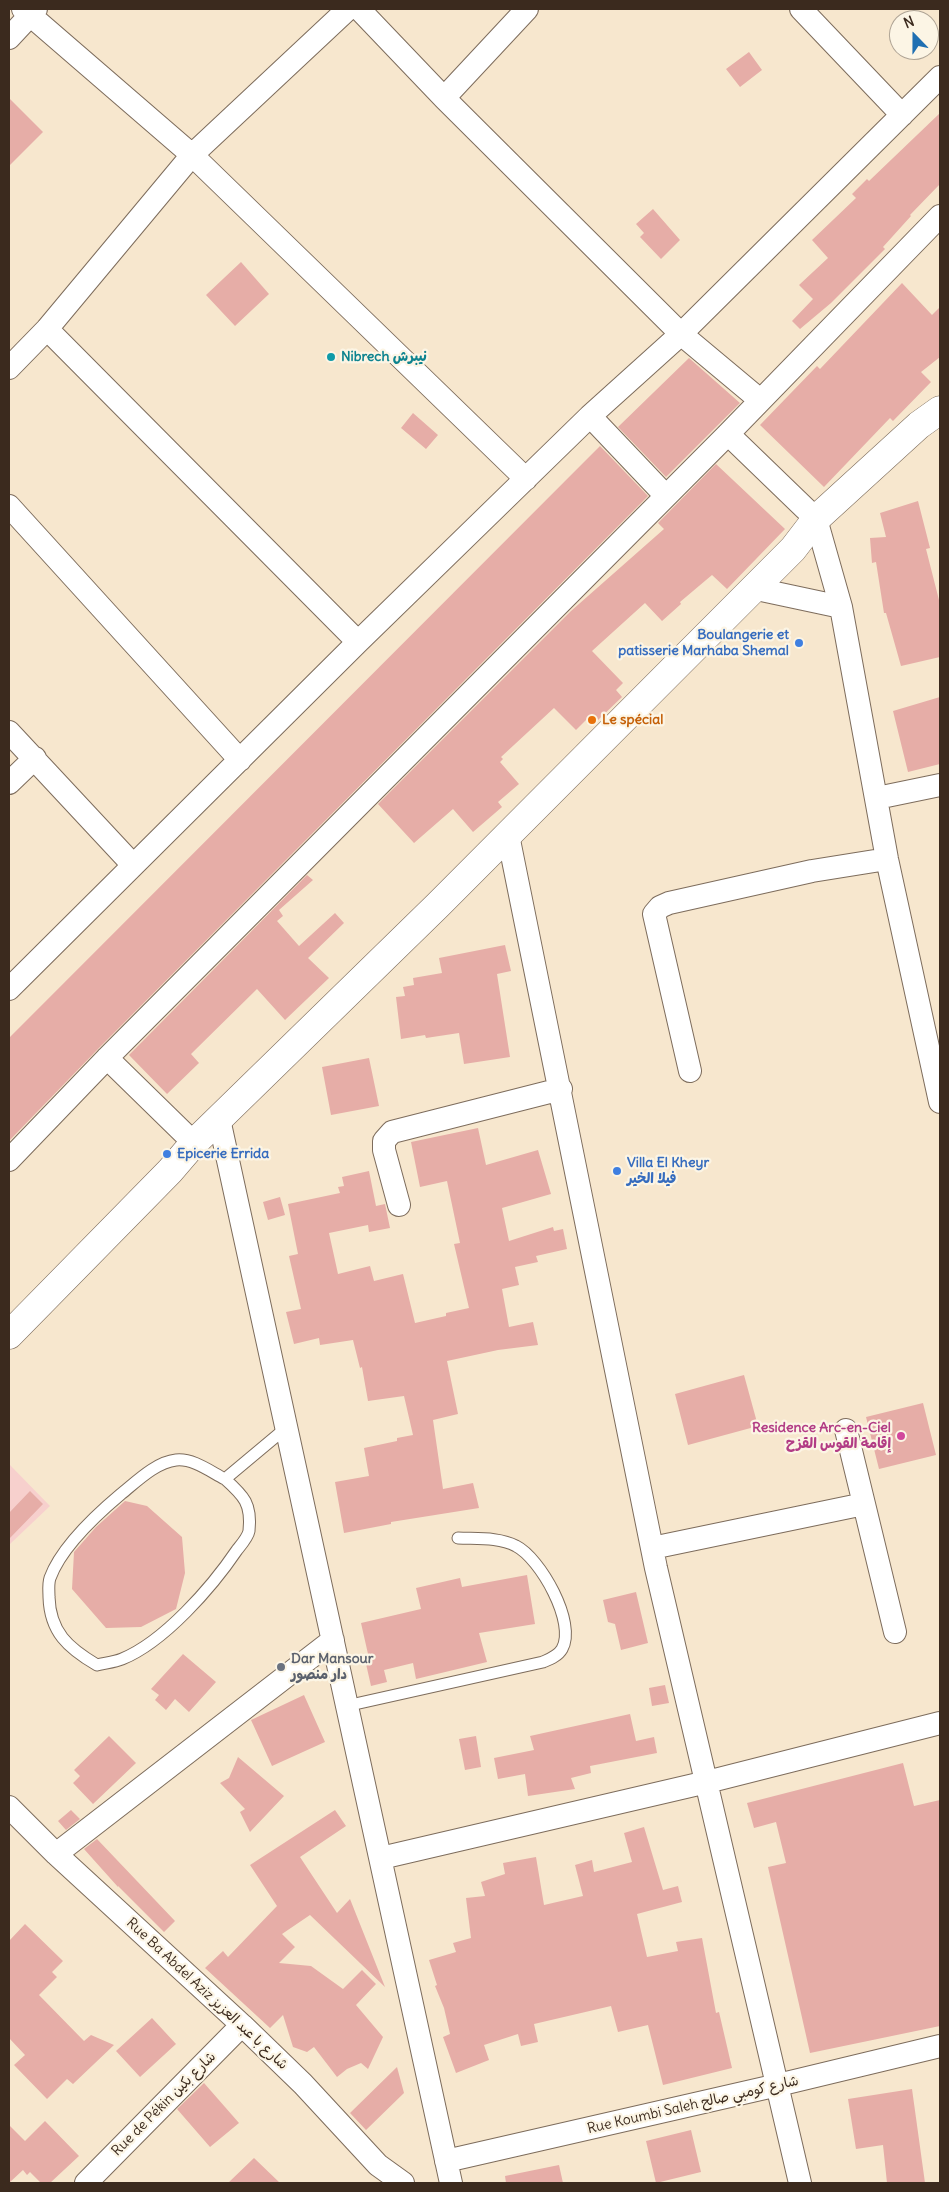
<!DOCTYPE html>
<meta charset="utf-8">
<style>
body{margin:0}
#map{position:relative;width:949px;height:2192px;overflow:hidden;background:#f7e7ce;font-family:Delius,sans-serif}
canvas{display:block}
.frame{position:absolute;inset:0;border:10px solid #3b2a1e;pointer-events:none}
.north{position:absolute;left:889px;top:10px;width:50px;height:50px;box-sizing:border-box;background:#fcf5e5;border:1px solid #afa495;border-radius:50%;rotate:338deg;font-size:14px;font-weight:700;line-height:20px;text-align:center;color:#3b2a1e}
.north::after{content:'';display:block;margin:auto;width:18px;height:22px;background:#1f6fb2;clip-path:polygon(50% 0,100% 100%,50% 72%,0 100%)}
</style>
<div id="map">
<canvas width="949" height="2192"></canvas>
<div class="frame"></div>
<div class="north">N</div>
</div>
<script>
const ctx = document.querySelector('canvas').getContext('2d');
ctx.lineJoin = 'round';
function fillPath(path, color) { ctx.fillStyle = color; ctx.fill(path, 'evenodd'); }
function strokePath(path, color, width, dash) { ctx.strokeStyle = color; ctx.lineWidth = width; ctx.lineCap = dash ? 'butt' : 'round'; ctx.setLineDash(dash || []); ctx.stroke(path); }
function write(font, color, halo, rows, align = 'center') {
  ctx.font = font + ' Delius,"Playpen Sans Arabic",sans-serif'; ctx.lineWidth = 4.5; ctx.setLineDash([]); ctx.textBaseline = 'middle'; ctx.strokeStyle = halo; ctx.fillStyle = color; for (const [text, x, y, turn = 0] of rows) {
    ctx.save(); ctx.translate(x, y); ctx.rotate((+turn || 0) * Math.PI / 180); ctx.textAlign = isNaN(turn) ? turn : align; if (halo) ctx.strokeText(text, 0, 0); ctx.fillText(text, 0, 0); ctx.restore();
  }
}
fillPath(new Path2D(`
 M 9,1464 L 50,1506 L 9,1545 Z`), '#f7d0cd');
fillPath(new Path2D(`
 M 749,52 L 762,70 L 740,87 L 726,69 Z
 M 9,98 L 43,132 L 9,166 Z
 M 940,113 L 940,184 L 910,215 L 911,216 L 883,247 L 885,249 L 831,303 L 800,329 L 792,321 L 813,299 L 799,285 L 828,258 L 812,240 L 856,198 L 852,194 L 867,179 L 869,181 Z
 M 653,209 L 680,240 L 661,259 L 640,237 L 644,233 L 636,224 Z
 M 241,262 L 269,294 L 235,326 L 206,295 Z
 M 902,283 L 932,315 L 940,307 L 940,357 L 921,372 L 931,382 L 893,421 L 890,418 L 824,487 L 760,425 L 817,366 L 820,369 Z
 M 689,358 L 740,403 L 666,477 L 618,427 Z
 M 413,413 L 438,435 L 426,449 L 401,428 Z
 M 600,446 L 648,496 L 98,1049 L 9,1141 L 9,1038 Z
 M 716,464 L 785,529 L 727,589 L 712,575 L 680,602 L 681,604 L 662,621 L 645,603 L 592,651 L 623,683 L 616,690 L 622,697 L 598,720 L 592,714 L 576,730 L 554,708 L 501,757 L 503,759 L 500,762 L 519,784 L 498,802 L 502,807 L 473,832 L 453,809 L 414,843 L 378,804 L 571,611 L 664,529 L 658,523 Z
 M 918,501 L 930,548 L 926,549 L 940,604 L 940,657 L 901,666 L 886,613 L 884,613 L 876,562 L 872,563 L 870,538 L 886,537 L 880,513 Z
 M 940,697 L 940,764 L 908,772 L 893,711 Z
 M 307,875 L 313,880 L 279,910 L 283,916 L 277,921 L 299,946 L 335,913 L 344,923 L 308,958 L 329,978 L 285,1020 L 257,989 L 191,1054 L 199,1063 L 167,1094 L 129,1055 Z
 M 505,945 L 511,971 L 497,974 L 510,1057 L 464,1064 L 459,1033 L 426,1038 L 425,1035 L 401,1039 L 396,997 L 405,996 L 403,987 L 414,985 L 413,978 L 442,973 L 439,958 Z
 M 369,1058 L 379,1106 L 331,1115 L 322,1067 Z
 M 478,1128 L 486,1165 L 538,1150 L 551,1194 L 502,1208 L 509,1241 L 553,1227 L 554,1231 L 563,1229 L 567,1249 L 536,1256 L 538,1262 L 515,1267 L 519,1285 L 502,1289 L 509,1327 L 533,1322 L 538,1345 L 498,1350 L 447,1361 L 458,1414 L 433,1420 L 443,1489 L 473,1483 L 479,1508 L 391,1522 L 391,1524 L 344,1533 L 335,1482 L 369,1476 L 364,1448 L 397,1441 L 397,1438 L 413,1435 L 404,1396 L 368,1401 L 362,1367 L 360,1368 L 353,1340 L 320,1345 L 319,1338 L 294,1344 L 286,1312 L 301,1309 L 289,1256 L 298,1254 L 288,1204 L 340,1193 L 338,1187 L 344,1186 L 342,1177 L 369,1171 L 376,1206 L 385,1204 L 390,1228 L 369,1232 L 368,1225 L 329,1233 L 338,1274 L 370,1266 L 374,1281 L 403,1274 L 415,1323 L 446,1316 L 446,1313 L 469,1308 L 454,1244 L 460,1243 L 447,1181 L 420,1187 L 411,1142 Z
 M 280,1197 L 285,1215 L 268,1220 L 263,1202 Z
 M 744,1375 L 758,1426 L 688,1445 L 675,1394 Z
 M 923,1403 L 936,1455 L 879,1469 L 866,1417 Z
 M 30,1491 L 43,1504 L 9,1539 L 9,1513 Z
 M 125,1501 L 147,1506 L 182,1537 L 185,1573 L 176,1609 L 141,1627 L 106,1628 L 72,1589 L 74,1552 L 96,1527 Z
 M 527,1575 L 535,1624 L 479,1633 L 487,1662 L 416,1679 L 413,1663 L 384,1670 L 387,1682 L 371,1686 L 364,1655 L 368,1654 L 361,1623 L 421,1609 L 416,1588 L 460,1578 L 462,1587 Z
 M 636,1592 L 648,1643 L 621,1650 L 615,1624 L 608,1622 L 603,1600 Z
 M 183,1654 L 216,1682 L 189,1712 L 175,1699 L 166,1710 L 155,1700 L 159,1695 L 151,1689 Z
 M 665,1685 L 669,1703 L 652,1706 L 649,1688 Z
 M 304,1695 L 325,1742 L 272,1766 L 251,1720 Z
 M 630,1714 L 636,1741 L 654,1737 L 657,1753 L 590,1766 L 591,1773 L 571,1778 L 575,1789 L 528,1796 L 525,1774 L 498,1779 L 494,1758 L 534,1750 L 530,1736 Z
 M 109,1736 L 136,1763 L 93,1804 L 73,1783 L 80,1776 L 74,1770 Z
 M 476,1736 L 481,1767 L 465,1770 L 459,1739 Z
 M 238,1757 L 284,1796 L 250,1832 L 240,1812 L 245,1809 L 220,1783 L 229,1778 Z
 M 903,1763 L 914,1806 L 940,1800 L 940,2026 L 810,2053 L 768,1867 L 786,1863 L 776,1822 L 754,1828 L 747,1803 Z
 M 71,1810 L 80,1819 L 66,1830 L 58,1821 Z
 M 335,1810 L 346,1826 L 300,1857 L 337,1913 L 350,1899 L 385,1987 L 310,1915 L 282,1934 L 295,1947 L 279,1963 L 311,1966 L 343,1989 L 362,1970 L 376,1984 L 356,2005 L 383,2037 L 368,2069 L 361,2063 L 347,2069 L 337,2077 L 314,2047 L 307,2052 L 293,2047 L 283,2015 L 270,2028 L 205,1968 L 223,1951 L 228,1957 L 277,1906 L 250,1865 Z
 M 644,1827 L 663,1890 L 678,1886 L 682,1902 L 637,1914 L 647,1957 L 678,1951 L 676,1942 L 702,1938 L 716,2013 L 719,2012 L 732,2068 L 663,2085 L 648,2025 L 618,2032 L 611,2006 L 534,2024 L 538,2042 L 521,2046 L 518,2034 L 484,2045 L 489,2060 L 456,2073 L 443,2037 L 450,2034 L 444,2008 L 435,1986 L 437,1985 L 429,1960 L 456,1952 L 453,1943 L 471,1938 L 466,1898 L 485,1896 L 481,1882 L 505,1874 L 503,1863 L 536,1857 L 544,1905 L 583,1896 L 575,1865 L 592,1860 L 594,1872 L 632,1862 L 624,1833 Z
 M 97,1839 L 175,1921 L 164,1932 L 118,1886 L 118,1887 L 84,1849 Z
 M 25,1924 L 63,1961 L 52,1972 L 57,1977 L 39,1995 L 84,2041 L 91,2035 L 114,2045 L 73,2084 L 67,2079 L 47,2099 L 14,2065 L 25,2055 L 9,2038 L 9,1941 Z
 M 152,2018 L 176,2044 L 140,2077 L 116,2051 Z
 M 397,2067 L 404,2093 L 366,2130 L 350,2113 Z
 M 204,2083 L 239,2123 L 210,2147 L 177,2109 Z
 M 912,2089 L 925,2183 L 887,2183 L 883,2145 L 856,2149 L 848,2099 Z
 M 45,2121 L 79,2156 L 50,2183 L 41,2183 L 30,2172 L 27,2175 L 23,2170 L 9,2183 L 9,2125 L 25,2141 Z
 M 691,2130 L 701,2172 L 656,2183 L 646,2141 Z
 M 254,2158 L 280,2183 L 228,2183 Z
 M 559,2165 L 563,2183 L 506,2183 L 505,2176 Z`), '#e6ada7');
const service = new Path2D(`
 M 225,1479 C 211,1472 193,1458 176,1460 C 156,1462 136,1482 121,1494 C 96,1515 61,1548 50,1578 C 48,1584 49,1591 49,1597 C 50,1632 68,1648 97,1665 C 105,1663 115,1662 122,1659 C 164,1642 212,1587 237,1550 C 241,1545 248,1537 249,1531 C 252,1504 244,1496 225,1479 L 286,1428
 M 346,1706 L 543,1662 C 550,1659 558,1656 562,1649 C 577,1623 540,1558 516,1546 C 499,1537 476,1539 458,1538`);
const minor = new Path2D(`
 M 23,9 L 192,155 L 526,479
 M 359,9 L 444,98 L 681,334 L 760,400
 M 801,9 L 902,115
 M 9,38 L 36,9
 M 444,98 L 527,9
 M 47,329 L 358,642
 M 9,368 L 47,329 L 192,155 L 348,9
 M 590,416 L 665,495
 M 728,434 L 816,519 L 841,607 L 887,859 L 940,1102
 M 9,506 L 240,760
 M 752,588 L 841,607
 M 9,732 L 133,865
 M 9,783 L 35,758
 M 877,798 L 940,785
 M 508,835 L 656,1568 L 800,2183
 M 9,989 L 358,642 L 590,416 L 681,334 L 940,77
 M 107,1058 L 194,1143
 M 690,1071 L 654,914 L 660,907 L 669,903 L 812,871 L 887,859
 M 219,1119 L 451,2183
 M 9,1160 L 107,1058 L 728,434 L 940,216
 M 399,1205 L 384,1150 L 384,1141 L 392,1132 L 561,1089
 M 864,1504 L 895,1632
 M 652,1548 L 864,1504 L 846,1430
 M 9,1807 L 56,1854 L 242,2025 L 303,2084 L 378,2165 L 403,2183
 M 56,1854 L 333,1640
 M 381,1858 L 707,1782 L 940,1723
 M 446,2161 L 778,2085 L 940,2046
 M 86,2183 L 242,2025`);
const tertiary = new Path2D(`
 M 9,1335 L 170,1171 L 194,1143 L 438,905 L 793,549 L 816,519 L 919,425 L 940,410`);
strokePath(service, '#7d6c5c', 13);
strokePath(minor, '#7d6c5c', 24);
strokePath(tertiary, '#7d6c5c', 29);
strokePath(service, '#fff', 11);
strokePath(minor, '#fff', 22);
strokePath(tertiary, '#fff', 28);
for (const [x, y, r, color] of [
 [331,357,5,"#0f9aa8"],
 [799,643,5,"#3f7fe0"],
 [592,720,5,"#e8710a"],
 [167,1154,5,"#3f7fe0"],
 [617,1171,5,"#3f7fe0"],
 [901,1436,5,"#d1479c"],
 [281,1667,5,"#6b7280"]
]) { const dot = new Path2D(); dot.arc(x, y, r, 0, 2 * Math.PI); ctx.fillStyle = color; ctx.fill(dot); strokePath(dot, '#fcf5e5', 2); }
write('bold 14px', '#0d838f', '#fcf5e5', [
 ["Nibrech نيبرش",341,357]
], 'left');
write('bold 14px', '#366cbe', '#fcf5e5', [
 ["Boulangerie et",789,635,"right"],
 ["patisserie Marhaba Shemal",789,651,"right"],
 ["Epicerie Errida",177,1154],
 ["Villa El Kheyr",627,1163],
 ["فيلا الخير",627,1179]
], 'left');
write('bold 14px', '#c56008', '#fcf5e5', [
 ["Le spécial",602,720]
], 'left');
write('bold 14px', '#b23c85', '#fcf5e5', [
 ["Residence Arc-en-Ciel",891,1428],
 ["إقامة القوس القزح",891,1444]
], 'right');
write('bold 14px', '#5b616d', '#fcf5e5', [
 ["Dar Mansour",291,1659],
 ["دار منصور",291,1675]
], 'left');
write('14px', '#3b2a1e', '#fcf5e5', [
 ["Rue Ba Abdel Aziz شارع با عبد العزيز",207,1994,43],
 ["Rue de Pékin شارع بكين",164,2104,-45],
 ["Rue Koumbi Saleh شارع كومبي صالح",693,2105,-13]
]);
</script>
